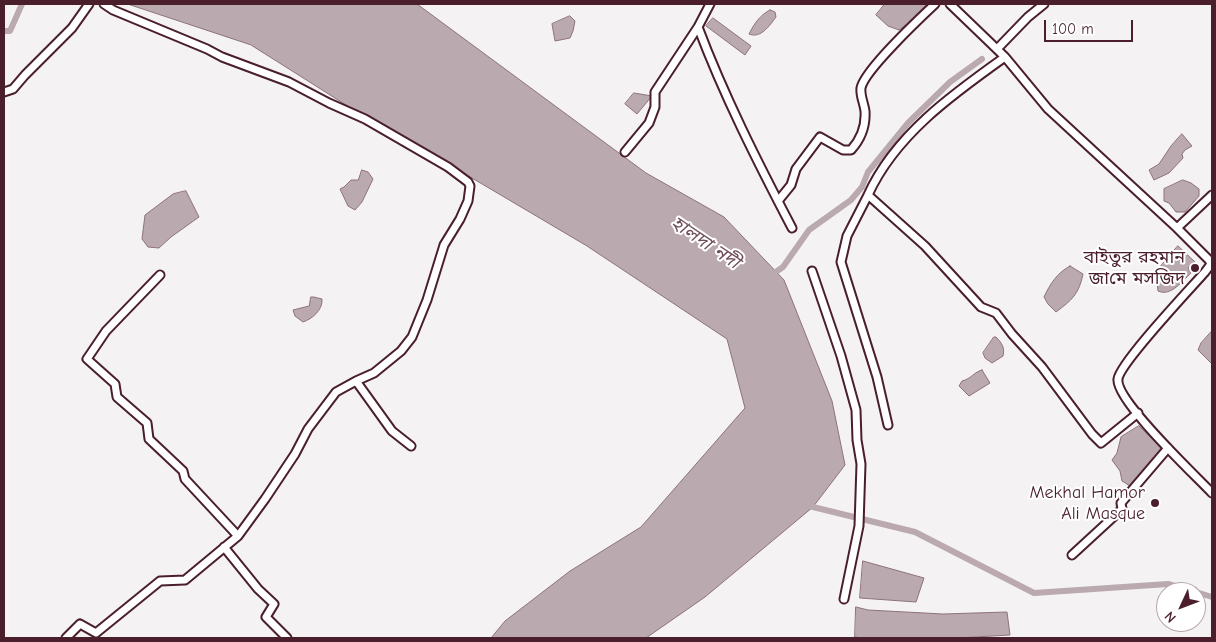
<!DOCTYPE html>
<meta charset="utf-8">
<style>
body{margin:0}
#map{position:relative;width:1216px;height:642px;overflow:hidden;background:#f4f2f2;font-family:"Comic Neue",sans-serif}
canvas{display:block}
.frame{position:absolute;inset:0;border:5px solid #4a1f2b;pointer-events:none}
.north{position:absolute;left:1156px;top:582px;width:50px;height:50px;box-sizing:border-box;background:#fff;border:1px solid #b7a5aa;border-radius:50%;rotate:227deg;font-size:14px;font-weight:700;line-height:20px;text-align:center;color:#4a1f2b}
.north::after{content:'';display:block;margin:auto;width:18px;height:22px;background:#4a1f2b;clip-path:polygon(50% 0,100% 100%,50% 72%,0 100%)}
.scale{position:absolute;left:1044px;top:20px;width:89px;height:22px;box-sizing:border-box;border:2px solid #4a1f2b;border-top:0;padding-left:6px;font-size:15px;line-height:18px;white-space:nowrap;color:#4a1f2b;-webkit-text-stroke:4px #fff;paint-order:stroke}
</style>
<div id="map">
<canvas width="1216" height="642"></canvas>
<div class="frame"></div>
<div class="north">N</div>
<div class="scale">100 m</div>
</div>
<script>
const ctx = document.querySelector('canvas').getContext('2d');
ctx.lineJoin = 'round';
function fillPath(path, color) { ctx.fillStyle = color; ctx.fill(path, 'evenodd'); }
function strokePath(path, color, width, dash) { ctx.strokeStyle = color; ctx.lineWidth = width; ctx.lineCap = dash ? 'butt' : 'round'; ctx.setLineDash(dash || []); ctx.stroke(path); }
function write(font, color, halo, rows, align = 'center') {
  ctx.font = font + ' "Comic Neue","Noto Sans Bengali",sans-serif'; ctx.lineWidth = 4; ctx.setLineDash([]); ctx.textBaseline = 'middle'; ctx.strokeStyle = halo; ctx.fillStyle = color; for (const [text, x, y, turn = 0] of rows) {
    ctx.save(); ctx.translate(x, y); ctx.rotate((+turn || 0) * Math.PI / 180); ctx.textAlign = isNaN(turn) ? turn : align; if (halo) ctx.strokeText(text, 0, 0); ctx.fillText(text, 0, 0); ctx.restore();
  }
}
const water = new Path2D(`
 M 128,4 L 417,4 L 646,173 L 724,217 L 784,280 L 832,401 L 845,465 L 813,507 L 705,597 L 646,638 L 491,638 L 505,621 L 570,571 L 641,527 L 745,408 L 727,339 L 587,246 L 428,152 L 365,117 L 251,45 Z
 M 885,4 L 927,4 L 928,5 L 917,17 L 899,30 L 888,26 L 876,15 Z
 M 770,10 L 775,12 L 776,17 C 770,25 761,39 749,34 C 754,24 760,15 770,10 Z
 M 570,16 L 575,21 L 573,31 L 570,38 L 555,41 L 552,24 Z
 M 713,18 L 751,46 L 745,55 L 706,26 Z
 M 634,93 L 652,96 L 637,114 L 625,104 Z
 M 1182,134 L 1192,146 L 1185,150 L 1182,154 L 1183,158 L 1169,173 L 1154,180 L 1149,170 L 1159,164 L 1171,146 Z
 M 362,170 L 368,172 L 373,179 L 362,202 L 355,210 L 348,206 L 340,189 L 344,187 L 351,180 L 358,180 Z
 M 1183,180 L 1191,183 L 1199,189 L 1199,196 L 1185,212 L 1176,212 L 1169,203 L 1164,201 L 1164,189 Z
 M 186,191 L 199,217 L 171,237 L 159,248 L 148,247 L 142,239 L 145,215 L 173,194 Z
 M 1178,246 L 1195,262 L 1188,268 L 1191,273 C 1182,281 1171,297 1158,291 L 1156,272 Z
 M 1070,266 L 1083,274 C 1079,294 1072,300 1056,312 L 1048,304 L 1044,297 C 1050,284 1057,273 1070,266 Z
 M 311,297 L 314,297 L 322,299 C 323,310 312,319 303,322 L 295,316 L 293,310 L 309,306 Z
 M 1212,331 L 1212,364 L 1198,350 L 1201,343 Z
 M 994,337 L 996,337 C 1002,343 1005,348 1003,356 L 992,363 L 985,358 L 983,353 Z
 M 982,370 L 990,383 L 969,396 L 959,386 L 962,381 C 971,379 974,372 982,370 Z
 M 1139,426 L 1161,447 L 1158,455 L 1130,486 L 1122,481 L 1120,471 L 1112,460 L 1117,453 L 1121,437 Z
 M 863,561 L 924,578 L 916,602 L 860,598 Z
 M 856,607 L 868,610 L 943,614 L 1007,612 L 1010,635 L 957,638 L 863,638 L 855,637 Z`);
fillPath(water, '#baa9ae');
strokePath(water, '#8d727a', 1);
strokePath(new Path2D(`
 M 4,31 L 10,31 L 22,4
 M 770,276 L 783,267 L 809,230 L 851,200 L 862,187 L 868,172 L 908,123 L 950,82 L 982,59
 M 807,504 L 813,507 L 915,532 L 1034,593 L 1168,584 L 1195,592
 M 1196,592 L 1212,597`), '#baa9ae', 6);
const minor = new Path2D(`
 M 710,4 L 698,27 C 724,96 758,163 792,228
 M 950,4 L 1005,57 L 1048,109 L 1177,228 L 1209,260 L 1211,264 L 1205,272 C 1190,289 1120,363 1118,379 C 1115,400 1195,475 1212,493
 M 997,49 L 1028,17 L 1044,4
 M 1005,57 C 953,94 895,135 868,195 L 925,246 L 981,307 L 996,313 L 1012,334 L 1042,367 L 1092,434 L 1101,443 L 1138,413
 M 4,92 L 13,89 L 25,75 L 72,28 L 89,4
 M 625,152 L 649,123 L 655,107 L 655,92 L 698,27
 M 868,195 L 847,236 L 841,262 L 877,377 L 888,425
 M 778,201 L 791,185 L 796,169 L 820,137 L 843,150 L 851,150 C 861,139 866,126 865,111 C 864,103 860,96 861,88 C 864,71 920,18 935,4
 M 1177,228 L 1212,195
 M 812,271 L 841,356 L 856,410 L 857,440 L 861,464 L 859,526 L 844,599
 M 160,275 L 106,331 L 87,359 L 115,384 L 117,397 L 147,423 L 149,439 L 183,471 L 185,479 L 238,536
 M 356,381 L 392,431 L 411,446
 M 224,547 L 258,589 L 274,604 L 266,617 L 287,638
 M 1072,555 L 1122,509 L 1121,503 L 1168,448
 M 66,638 L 80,624 L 96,633 L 160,581 L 185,580 L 238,536 L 265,499 L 295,454 L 308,429 L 336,392 L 356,381 L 374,373 L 401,351 L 412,337 L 427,300 L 444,245 L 460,219 L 468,201 L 470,186 L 468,182 L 448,167 L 365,119 L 329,103 L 289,82 L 222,57 L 207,49 L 113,10 L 104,4`);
strokePath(minor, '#4a1f2b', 11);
strokePath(minor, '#fff', 7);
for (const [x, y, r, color] of [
 [1195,268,5,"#4a1f2b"],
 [1155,503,5,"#4a1f2b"]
]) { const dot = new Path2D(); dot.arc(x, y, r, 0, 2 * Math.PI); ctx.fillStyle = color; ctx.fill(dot); strokePath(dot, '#fff', 2); }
write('18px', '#4a1f2b', '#fff', [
 ["বাইতুর রহমান",1185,258],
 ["জা‌মে মস‌জিদ",1185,279],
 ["Mekhal Hamor",1145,493],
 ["Ali Masque",1145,514]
], 'right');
write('italic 19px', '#714f59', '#fff', [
 ["হালদা নদী",705,243,34]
]);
</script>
